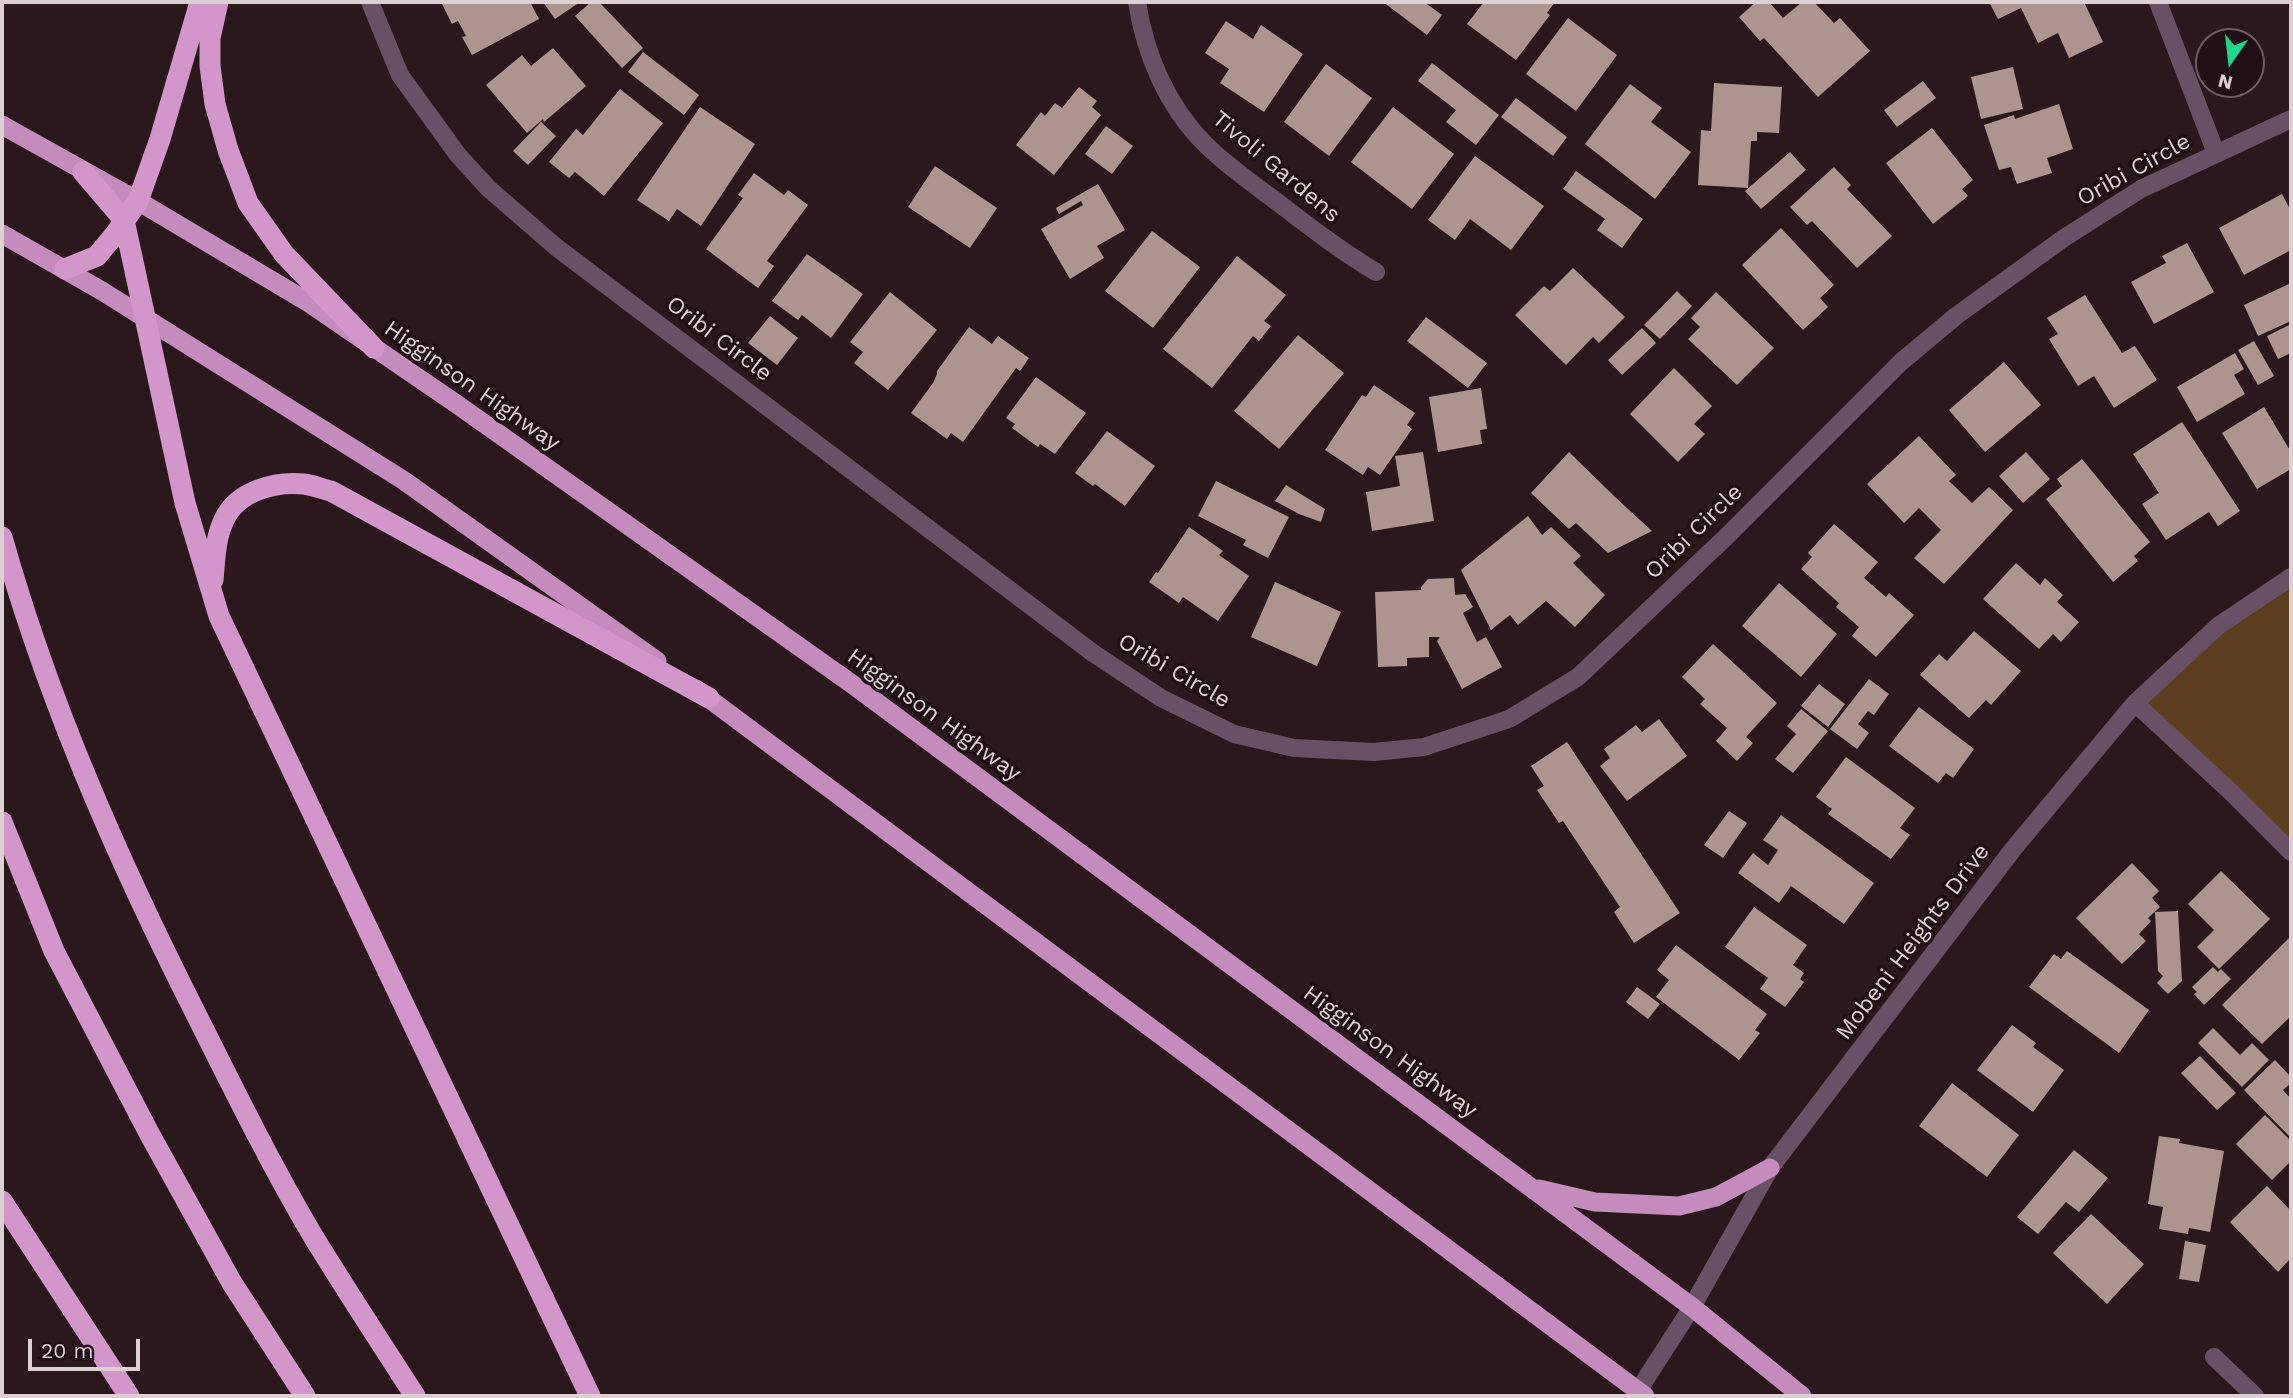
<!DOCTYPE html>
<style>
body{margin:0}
#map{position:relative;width:2293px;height:1398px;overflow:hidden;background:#2a181d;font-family:"Work Sans",sans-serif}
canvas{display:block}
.frame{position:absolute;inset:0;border:4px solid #ddd0d2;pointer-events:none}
.north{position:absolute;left:2195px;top:28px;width:70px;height:70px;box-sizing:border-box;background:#200f14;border:2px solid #6c5c60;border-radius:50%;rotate:194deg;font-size:19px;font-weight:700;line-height:28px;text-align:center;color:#ddd0d2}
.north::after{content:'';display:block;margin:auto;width:24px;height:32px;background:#19d989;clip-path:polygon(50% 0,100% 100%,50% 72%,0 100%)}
.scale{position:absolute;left:28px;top:1339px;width:112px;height:32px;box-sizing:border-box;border:4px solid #ddd0d2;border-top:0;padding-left:9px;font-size:21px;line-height:24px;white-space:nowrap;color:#ddd0d2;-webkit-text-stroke:5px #200f14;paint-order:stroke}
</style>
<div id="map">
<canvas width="2293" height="1398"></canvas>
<div class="frame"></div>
<div class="north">N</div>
<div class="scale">20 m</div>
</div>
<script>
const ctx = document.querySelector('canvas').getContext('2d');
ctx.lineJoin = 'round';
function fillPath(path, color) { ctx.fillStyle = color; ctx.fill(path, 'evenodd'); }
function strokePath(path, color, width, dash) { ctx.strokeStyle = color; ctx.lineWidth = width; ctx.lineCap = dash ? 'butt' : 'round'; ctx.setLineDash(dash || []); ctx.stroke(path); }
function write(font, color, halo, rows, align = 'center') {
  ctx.font = font + ' "Work Sans",sans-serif'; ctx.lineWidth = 7; ctx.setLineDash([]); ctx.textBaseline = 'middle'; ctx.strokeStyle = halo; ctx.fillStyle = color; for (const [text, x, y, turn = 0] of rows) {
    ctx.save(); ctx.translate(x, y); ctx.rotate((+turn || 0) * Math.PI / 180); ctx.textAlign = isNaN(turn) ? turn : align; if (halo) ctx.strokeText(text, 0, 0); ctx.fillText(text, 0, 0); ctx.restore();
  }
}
fillPath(new Path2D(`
 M 2291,578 L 2291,851 L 2136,703 Z`), '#5c3d1d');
fillPath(new Path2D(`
 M 441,2 L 530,2 L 539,19 L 472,55 L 462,37 L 466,36 L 458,21 L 452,24 Z
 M 543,2 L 580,2 L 555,19 Z
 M 591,2 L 599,2 L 643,48 L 622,68 L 575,16 Z
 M 1383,2 L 1424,2 L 1442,15 L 1427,35 Z
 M 1484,2 L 1555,2 L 1547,13 L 1550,15 L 1516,60 L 1467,24 Z
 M 1756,2 L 1769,2 L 1783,18 L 1802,2 L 1814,2 L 1834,23 L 1840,18 L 1870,51 L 1818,97 L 1764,38 L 1760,41 L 1739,17 Z
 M 1989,2 L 2084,2 L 2103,42 L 2069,58 L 2058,33 L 2038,43 L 2021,8 L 1998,19 Z
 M 1568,18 L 1617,55 L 1576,111 L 1526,74 Z
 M 1226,21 L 1253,39 L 1261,25 L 1303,54 L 1264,112 L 1220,83 L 1229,69 L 1205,53 Z
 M 553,48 L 586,86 L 544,122 L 543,119 L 527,133 L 486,85 L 522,55 L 531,66 Z
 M 643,52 L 699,95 L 684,115 L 628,72 Z
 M 1432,63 L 1499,115 L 1476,145 L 1446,122 L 1456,110 L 1418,81 Z
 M 1326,64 L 1372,98 L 1329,156 L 1284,122 Z
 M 2013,67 L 2023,109 L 1981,119 L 1971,77 Z
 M 1923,81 L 1936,98 L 1897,127 L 1884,110 Z
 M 1714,83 L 1782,87 L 1779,133 L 1757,132 L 1757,141 L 1751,141 L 1748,188 L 1698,185 L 1701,130 L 1711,131 Z
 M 1630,84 L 1662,108 L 1651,122 L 1691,152 L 1655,199 L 1585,144 Z
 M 1079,87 L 1097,101 L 1092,107 L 1101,115 L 1054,175 L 1016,145 L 1041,112 L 1045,116 L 1055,103 L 1062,108 Z
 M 620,89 L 663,123 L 604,196 L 575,172 L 569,178 L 549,162 L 576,129 L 583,135 Z
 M 1516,98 L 1567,137 L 1553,156 L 1501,117 Z
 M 2059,104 L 2073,149 L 2047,158 L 2052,173 L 2017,184 L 2011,167 L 1999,170 L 1984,125 L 2014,115 L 2015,119 Z
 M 700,107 L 755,144 L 701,226 L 677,209 L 669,221 L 637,200 Z
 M 1393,107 L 1454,154 L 1412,209 L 1351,162 Z
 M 541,122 L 556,136 L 528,165 L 513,151 Z
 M 1106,126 L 1133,146 L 1112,174 L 1085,154 Z
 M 1932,128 L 1973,180 L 1962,189 L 1968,196 L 1933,224 L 1886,163 Z
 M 1790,152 L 1806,170 L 1761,209 L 1745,191 Z
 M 1475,156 L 1544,206 L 1511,250 L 1470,219 L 1455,240 L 1428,220 Z
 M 935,166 L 997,208 L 970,248 L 908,207 Z
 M 1834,167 L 1851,185 L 1847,189 L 1892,236 L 1857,268 L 1812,221 L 1807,225 L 1790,207 Z
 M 1576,171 L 1643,219 L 1622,248 L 1597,230 L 1605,219 L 1563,189 Z
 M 754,173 L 784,195 L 788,190 L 808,205 L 767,261 L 774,266 L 758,288 L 706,249 L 743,198 L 738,195 Z
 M 1098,184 L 1125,230 L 1097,246 L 1104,258 L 1070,279 L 1041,229 L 1083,205 L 1081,201 L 1059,214 L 1056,208 Z
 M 2282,194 L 2291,211 L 2291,250 L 2244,275 L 2219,228 Z
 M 1781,228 L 1834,285 L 1820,298 L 1828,307 L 1803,330 L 1742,265 Z
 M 1152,231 L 1200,267 L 1153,328 L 1105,291 Z
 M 2187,243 L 2214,292 L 2154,324 L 2131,282 L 2166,263 L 2162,256 Z
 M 807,254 L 863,294 L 831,338 L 802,315 L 798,320 L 772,301 Z
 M 1237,256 L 1286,295 L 1264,321 L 1271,326 L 1259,341 L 1253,336 L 1212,388 L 1163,349 Z
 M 1573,268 L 1625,317 L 1599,343 L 1593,337 L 1566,365 L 1515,315 L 1544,286 L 1550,291 Z
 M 2291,283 L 2291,321 L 2258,336 L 2244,305 Z
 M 1677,291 L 1692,306 L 1660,339 L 1644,325 Z
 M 890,292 L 937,330 L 888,390 L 854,363 L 863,352 L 850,342 Z
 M 1716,292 L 1774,348 L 1737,385 L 1688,339 L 1700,327 L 1691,318 Z
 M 2085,295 L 2122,353 L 2135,346 L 2157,380 L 2114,408 L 2094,376 L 2078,386 L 2049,339 L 2058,334 L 2047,318 Z
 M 770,316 L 798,338 L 777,365 L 748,343 Z
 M 1426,317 L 1487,363 L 1468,388 L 1407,341 Z
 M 2291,324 L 2291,353 L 2278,359 L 2267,336 Z
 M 969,327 L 992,344 L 998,336 L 1029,358 L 1020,371 L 1016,368 L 963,442 L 951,433 L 947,439 L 911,413 L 933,383 L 937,374 L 937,371 Z
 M 1642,328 L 1656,343 L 1622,375 L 1608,360 Z
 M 1298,335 L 1344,373 L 1279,449 L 1234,411 Z
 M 2254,341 L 2274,376 L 2258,385 L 2238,350 Z
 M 2235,353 L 2244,369 L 2234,375 L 2245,394 L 2197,422 L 2177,387 Z
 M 2004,362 L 2041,405 L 1985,452 L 1949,410 Z
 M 1674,368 L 1712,406 L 1694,424 L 1705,434 L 1678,462 L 1630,414 Z
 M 1036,377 L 1086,413 L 1055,454 L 1040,444 L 1038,447 L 1012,428 L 1015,424 L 1006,418 Z
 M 1374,385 L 1415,413 L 1407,425 L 1412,429 L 1380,475 L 1368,467 L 1363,475 L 1325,450 L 1362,395 L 1366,397 Z
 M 1481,388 L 1487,429 L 1480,430 L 1482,444 L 1438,452 L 1429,397 Z
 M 2264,407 L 2291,452 L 2291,469 L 2257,489 L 2222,433 Z
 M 2182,422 L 2240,511 L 2218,526 L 2209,512 L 2166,540 L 2142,504 L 2159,493 L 2133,454 Z
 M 1107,431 L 1155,466 L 1125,506 L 1095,484 L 1093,486 L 1075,473 Z
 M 1919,436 L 1956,475 L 1949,481 L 1972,503 L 1989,487 L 2013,510 L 1944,584 L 1914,558 L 1941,530 L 1919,508 L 1904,523 L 1867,484 Z
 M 1423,452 L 1434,521 L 1372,531 L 1366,492 L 1400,486 L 1395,456 Z
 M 1569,452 L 1615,497 L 1652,531 L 1608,553 L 1576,523 L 1569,529 L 1531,493 Z
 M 2026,452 L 2050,479 L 2023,503 L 1999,476 Z
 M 2082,459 L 2150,542 L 2134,556 L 2138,561 L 2113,582 L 2046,499 L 2062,486 L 2057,479 Z
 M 1216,481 L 1289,517 L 1268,558 L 1243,545 L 1246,540 L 1198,516 Z
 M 1286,485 L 1325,509 L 1321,522 L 1299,514 L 1275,501 Z
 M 1528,516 L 1542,535 L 1551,527 L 1581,556 L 1573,563 L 1605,595 L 1575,627 L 1546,601 L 1518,625 L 1510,615 L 1491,630 L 1461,570 Z
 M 1834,524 L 1878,562 L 1864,578 L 1886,597 L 1889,593 L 1914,615 L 1876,657 L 1852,636 L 1859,627 L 1836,607 L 1839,603 L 1801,569 L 1812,557 L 1808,553 Z
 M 1189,527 L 1223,551 L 1219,555 L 1249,576 L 1218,621 L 1183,597 L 1179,603 L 1149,582 L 1156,572 L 1158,573 Z
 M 2016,563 L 2040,585 L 2045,578 L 2063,595 L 2057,602 L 2079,622 L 2061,642 L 2053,634 L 2039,649 L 1983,599 Z
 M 1454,578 L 1455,595 L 1465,594 L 1473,607 L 1463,613 L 1477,642 L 1486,637 L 1502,667 L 1462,689 L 1437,641 L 1440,637 L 1429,637 L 1429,657 L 1407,658 L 1407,666 L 1378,667 L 1375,592 L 1421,590 L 1421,587 L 1428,579 Z
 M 1275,582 L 1341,612 L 1317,666 L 1251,637 Z
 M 1779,583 L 1837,634 L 1801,677 L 1742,626 Z
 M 1974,631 L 2021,671 L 1991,705 L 1986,700 L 1969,718 L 1920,675 L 1939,654 L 1947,661 Z
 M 1713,644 L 1777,703 L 1746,737 L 1753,743 L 1737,761 L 1716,741 L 1727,728 L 1700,704 L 1705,699 L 1682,677 Z
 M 1869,679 L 1889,694 L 1874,715 L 1868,711 L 1858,724 L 1869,733 L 1857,749 L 1830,729 Z
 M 1819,684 L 1845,704 L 1828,727 L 1801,706 Z
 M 1919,707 L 1974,749 L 1953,778 L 1946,773 L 1938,783 L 1889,746 Z
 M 1801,709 L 1828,731 L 1793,773 L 1775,759 L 1796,734 L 1787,726 Z
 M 1659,719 L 1687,756 L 1627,801 L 1600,766 L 1610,758 L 1604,749 L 1636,725 L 1642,732 Z
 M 1567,742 L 1680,913 L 1634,943 L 1614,912 L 1620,907 L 1563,821 L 1559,823 L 1537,790 L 1544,786 L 1531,766 Z
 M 1846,757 L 1915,808 L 1900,828 L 1910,835 L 1891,859 L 1828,814 L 1832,809 L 1816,797 Z
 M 1729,811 L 1747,823 L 1723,858 L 1704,845 Z
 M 1781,815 L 1874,883 L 1844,924 L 1791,886 L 1779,903 L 1738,873 L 1753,853 L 1768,865 L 1778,850 L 1763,840 Z
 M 2132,863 L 2159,891 L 2152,898 L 2160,907 L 2148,918 L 2151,921 L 2139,934 L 2146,941 L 2122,964 L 2076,918 Z
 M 2221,871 L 2270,919 L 2219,969 L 2197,947 L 2214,930 L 2188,904 Z
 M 1754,907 L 1807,945 L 1793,965 L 1804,973 L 1800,979 L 1804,982 L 1785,1007 L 1760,989 L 1768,978 L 1725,947 Z
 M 2178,911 L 2182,981 L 2168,994 L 2157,983 L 2163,976 L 2158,971 L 2155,912 Z
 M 2291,936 L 2291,1016 L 2262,1044 L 2222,1005 Z
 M 1676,945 L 1767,1014 L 1755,1030 L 1760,1033 L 1739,1060 L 1656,997 L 1669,980 L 1657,970 Z
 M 2067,951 L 2149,1010 L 2119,1053 L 2029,987 L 2054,954 L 2061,959 Z
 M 2213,967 L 2218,972 L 2221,969 L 2231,979 L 2204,1005 L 2194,994 L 2197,992 L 2192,987 Z
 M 1637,987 L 1660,1004 L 1648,1019 L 1626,1002 Z
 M 2012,1025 L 2036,1043 L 2033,1047 L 2064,1070 L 2033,1112 L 1977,1070 Z
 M 2213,1028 L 2240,1055 L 2252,1043 L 2269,1060 L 2242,1087 L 2198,1043 Z
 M 2200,1056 L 2236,1093 L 2217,1110 L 2181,1073 Z
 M 2275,1060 L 2291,1077 L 2291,1083 L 2283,1090 L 2291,1099 L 2291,1138 L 2244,1090 Z
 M 1952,1083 L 2019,1135 L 1987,1177 L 1919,1126 Z
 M 2265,1115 L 2291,1141 L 2291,1161 L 2272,1180 L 2236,1144 Z
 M 2159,1136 L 2180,1139 L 2179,1143 L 2224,1151 L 2210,1232 L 2189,1228 L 2188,1234 L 2159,1229 L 2163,1207 L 2148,1204 Z
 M 2074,1150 L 2108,1178 L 2079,1212 L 2066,1202 L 2038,1234 L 2017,1217 Z
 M 2267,1186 L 2291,1211 L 2291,1258 L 2278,1272 L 2230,1222 Z
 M 2091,1214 L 2144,1264 L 2107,1304 L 2053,1253 Z
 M 2185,1241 L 2206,1245 L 2199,1282 L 2179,1279 Z`), '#ad948f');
strokePath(new Path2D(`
 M 370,2 L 400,75 L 458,155 L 488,188 L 556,247 L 1093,653 L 1161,698 L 1234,734 L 1294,748 L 1374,752 L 1424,747 L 1509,719 L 1578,677 L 1726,537 L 1901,362 L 1956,316 L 2064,238 L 2141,189 L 2291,119
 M 1137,2 C 1145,54 1167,106 1205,144 C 1225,164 1249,181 1272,198 C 1306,224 1339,250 1376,272
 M 2158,2 L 2216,153
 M 2135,703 L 2232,793 L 2291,852
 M 2214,1357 L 2255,1396
 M 1638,1391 L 1692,1307 L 1770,1168 L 2014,848 L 2135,703 L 2218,626 L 2291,577`), '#695165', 18);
strokePath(new Path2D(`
 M 2,125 L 138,201 L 306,301 L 458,405 L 852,684 L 1692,1307 L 1802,1396
 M 2,234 L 102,291 L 403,480 L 657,661
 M 696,689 L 1645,1396
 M 1539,1189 L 1595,1202 L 1679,1206 L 1716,1197 L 1770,1168`), '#c48cbc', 19);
strokePath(new Path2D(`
 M 218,2 L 210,38 L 210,66 L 215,104 L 228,150 L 248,203 L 284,254 L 374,348
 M 83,172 L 124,220 L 185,503 L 219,616 L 590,1396
 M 65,269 L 97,256 L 116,233 L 138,201 L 160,139 L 200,2
 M 2,537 C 49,704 119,862 197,1016 C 234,1090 271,1165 313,1236 C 346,1290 381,1343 415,1396
 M 213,580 C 215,560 215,538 224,520 C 237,491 275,481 304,484 C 313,485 322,489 331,491 L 709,698
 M 2,822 L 54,951 L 149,1133 L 232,1283 L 305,1396
 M 2,1201 L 129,1396`), '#d396cb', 21);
write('23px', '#ddd0d2', '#200f14', [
 ["Tivoli Gardens",1276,167,40],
 ["Oribi Circle",2134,170,-29],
 ["Oribi Circle",719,339,37],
 ["Higginson Highway",472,386,35],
 ["Oribi Circle",1694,532,-44],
 ["Oribi Circle",1174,671,30],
 ["Higginson Highway",934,715,36],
 ["Mobeni Heights Drive",1913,942,-53],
 ["Higginson Highway",1390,1052,36]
]);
</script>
